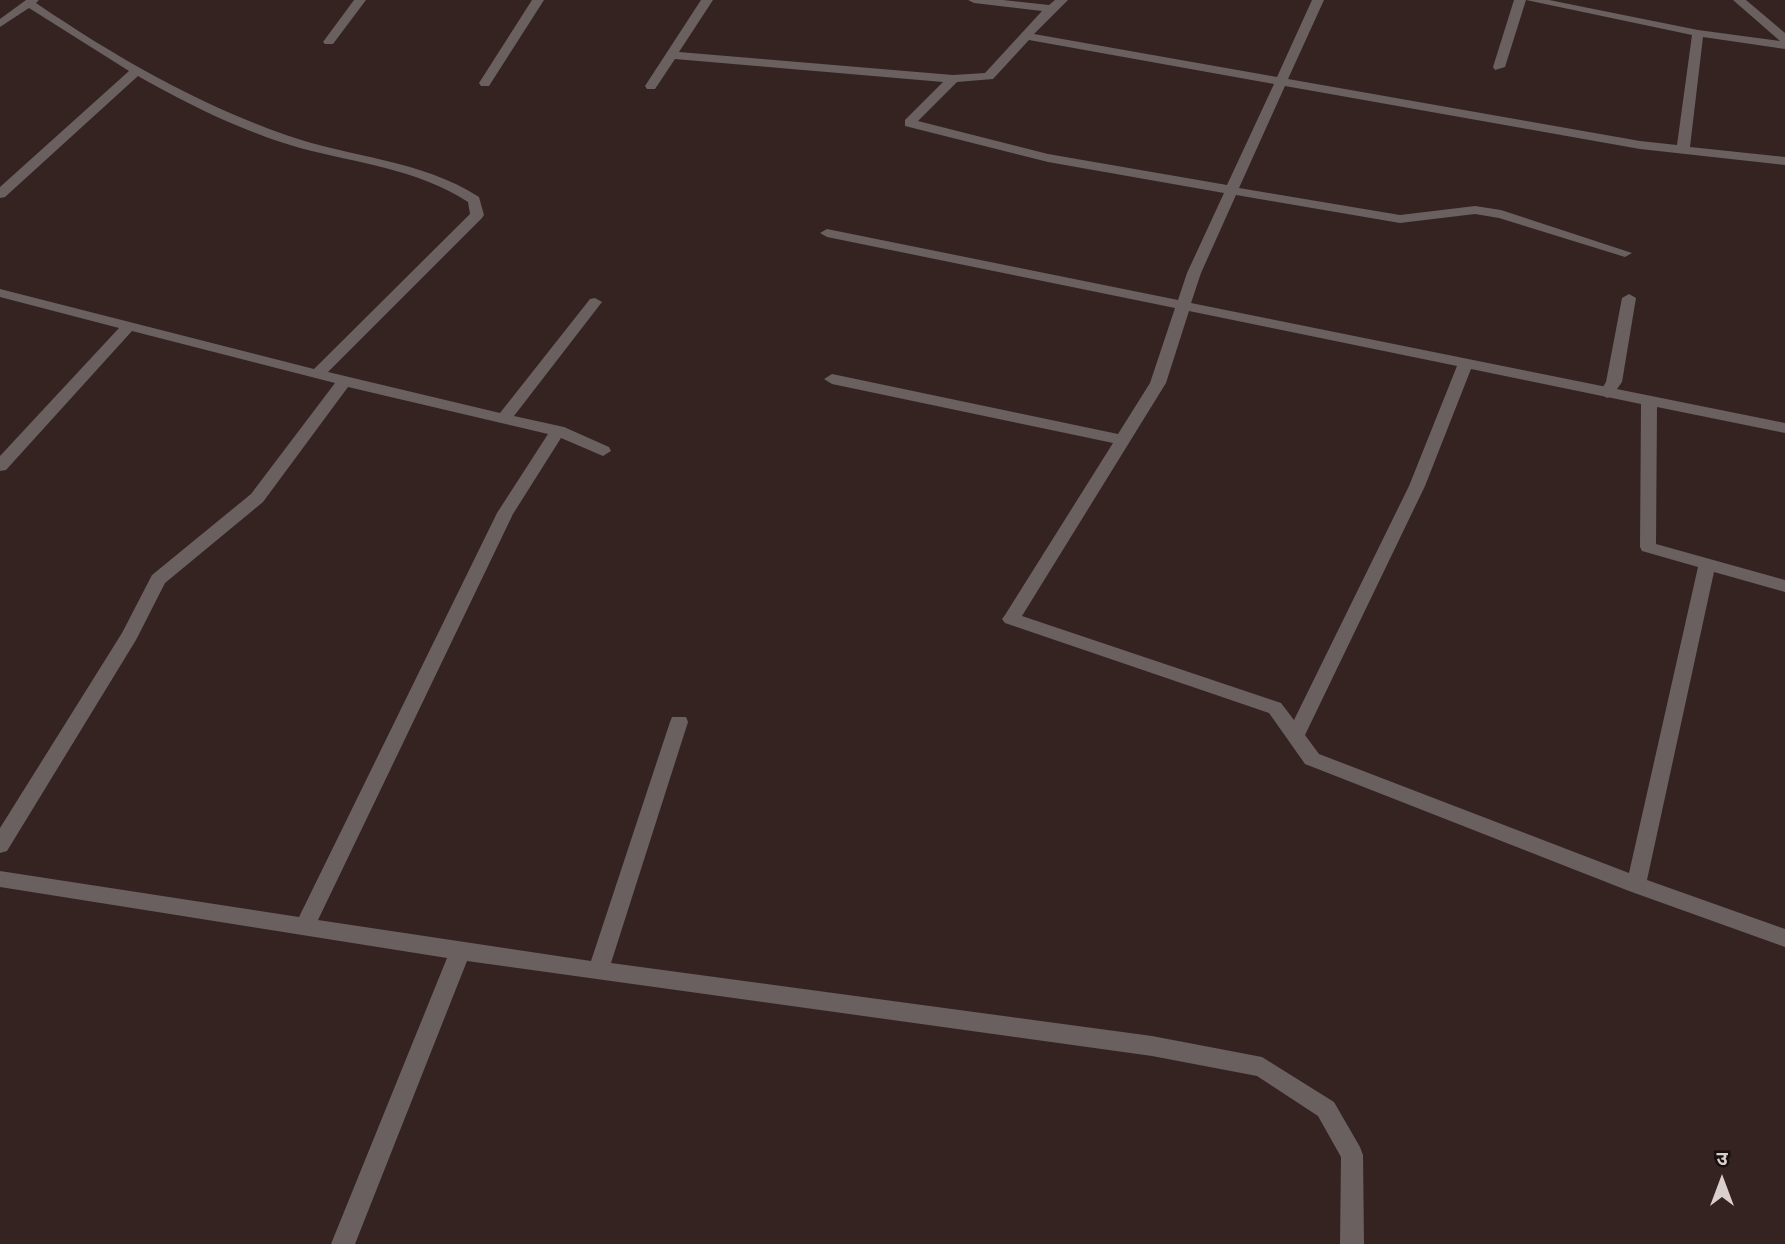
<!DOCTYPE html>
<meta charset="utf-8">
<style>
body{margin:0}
#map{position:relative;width:1785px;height:1244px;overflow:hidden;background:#352321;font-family:"Source Sans 3","Noto Sans Devanagari",sans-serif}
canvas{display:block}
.north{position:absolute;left:1687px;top:1146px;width:70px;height:70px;-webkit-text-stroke:5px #170e0e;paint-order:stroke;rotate:0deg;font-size:19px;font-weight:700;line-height:28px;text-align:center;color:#dbcfcd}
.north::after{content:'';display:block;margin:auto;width:24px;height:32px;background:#dbcfcd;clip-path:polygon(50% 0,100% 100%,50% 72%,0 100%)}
</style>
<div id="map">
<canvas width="1785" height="1244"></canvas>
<div class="north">उ</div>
</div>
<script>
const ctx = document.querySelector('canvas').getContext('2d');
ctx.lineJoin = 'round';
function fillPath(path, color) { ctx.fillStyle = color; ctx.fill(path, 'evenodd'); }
fillPath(new Path2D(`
 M 1629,294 L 1636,298 L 1622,382 L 1612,396 L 1607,398 L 1599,393 L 1606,382 L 1622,298 Z`), '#69605f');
fillPath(new Path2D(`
 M 26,0 L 39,0 L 36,3 C 114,56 197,104 286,135 C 351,158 420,159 479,197 L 484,215 L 482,218 L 328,372 L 500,413 L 590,299 L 595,298 L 602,302 L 514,416 L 564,427 L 609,447 L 611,451 L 603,456 L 561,438 L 513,514 L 318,920 L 591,961 L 670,722 L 672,717 L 686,717 L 688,722 L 611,963 L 1152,1036 L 1262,1057 L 1334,1102 L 1360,1147 L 1363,1155 L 1364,1244 L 1340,1244 L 1341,1157 L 1318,1116 L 1257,1076 L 1152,1056 L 467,961 L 355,1244 L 331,1244 L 447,958 L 0,887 L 0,871 L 299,917 L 497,513 L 548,434 L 348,387 L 263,502 L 165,583 L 136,640 L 7,851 L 0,853 L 0,828 L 122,633 L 152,575 L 251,494 L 335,383 L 132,331 L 6,470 L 0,471 L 0,456 L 119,328 L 0,297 L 0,289 L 314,369 L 470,214 L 468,202 C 417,169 357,163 300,148 C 244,132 189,105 138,76 L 5,197 L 0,198 L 0,187 L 129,71 L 29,8 L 0,27 L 0,19 Z
 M 354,0 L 366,0 L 333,44 L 325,44 L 323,42 Z
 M 532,0 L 544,0 L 489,86 L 481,86 L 479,83 Z
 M 701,0 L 713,0 L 679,52 L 953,75 L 985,73 L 1042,11 L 974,3 L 968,0 L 1003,0 L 1049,5 L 1055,0 L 1068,0 L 1034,34 L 1277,77 L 1312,0 L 1324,0 L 1288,79 L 1640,141 L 1677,145 L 1692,35 L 1526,0 L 1549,0 L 1698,30 L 1780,41 L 1733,0 L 1746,0 L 1785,33 L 1785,49 L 1703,37 L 1690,147 L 1785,157 L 1785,165 L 1640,149 L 1285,86 L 1239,188 L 1400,215 L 1475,206 L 1501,210 L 1632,253 L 1625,257 L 1499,218 L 1475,214 L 1400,223 L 1236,195 L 1201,273 L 1191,303 L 1785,423 L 1785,433 L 1657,407 L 1656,544 L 1785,580 L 1785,592 L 1714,572 L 1647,880 L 1785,929 L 1785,947 L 1629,891 L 1305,764 L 1269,713 L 1005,623 L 1002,619 L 1005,615 L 1113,443 L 832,384 L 824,379 L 832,374 L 1118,434 L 1150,383 L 1175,308 L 827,237 L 820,233 L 827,229 L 1178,300 L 1187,273 L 1224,193 L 1048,162 L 905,126 L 905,120 L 943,82 L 675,59 L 655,89 L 647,89 L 645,86 ZM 1029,40 L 1274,84 L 1227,185 L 1048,154 L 918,121 L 957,82 L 993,79 ZM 1189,311 L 1457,366 L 1409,486 L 1294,720 L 1281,703 L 1022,616 L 1166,383 ZM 1471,369 L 1641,404 L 1640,547 L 1642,551 L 1698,567 L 1629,873 L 1319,754 L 1305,735 L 1425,486 Z
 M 1514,0 L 1526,0 L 1505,67 L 1495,70 L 1493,67 Z`), '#69605f');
</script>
